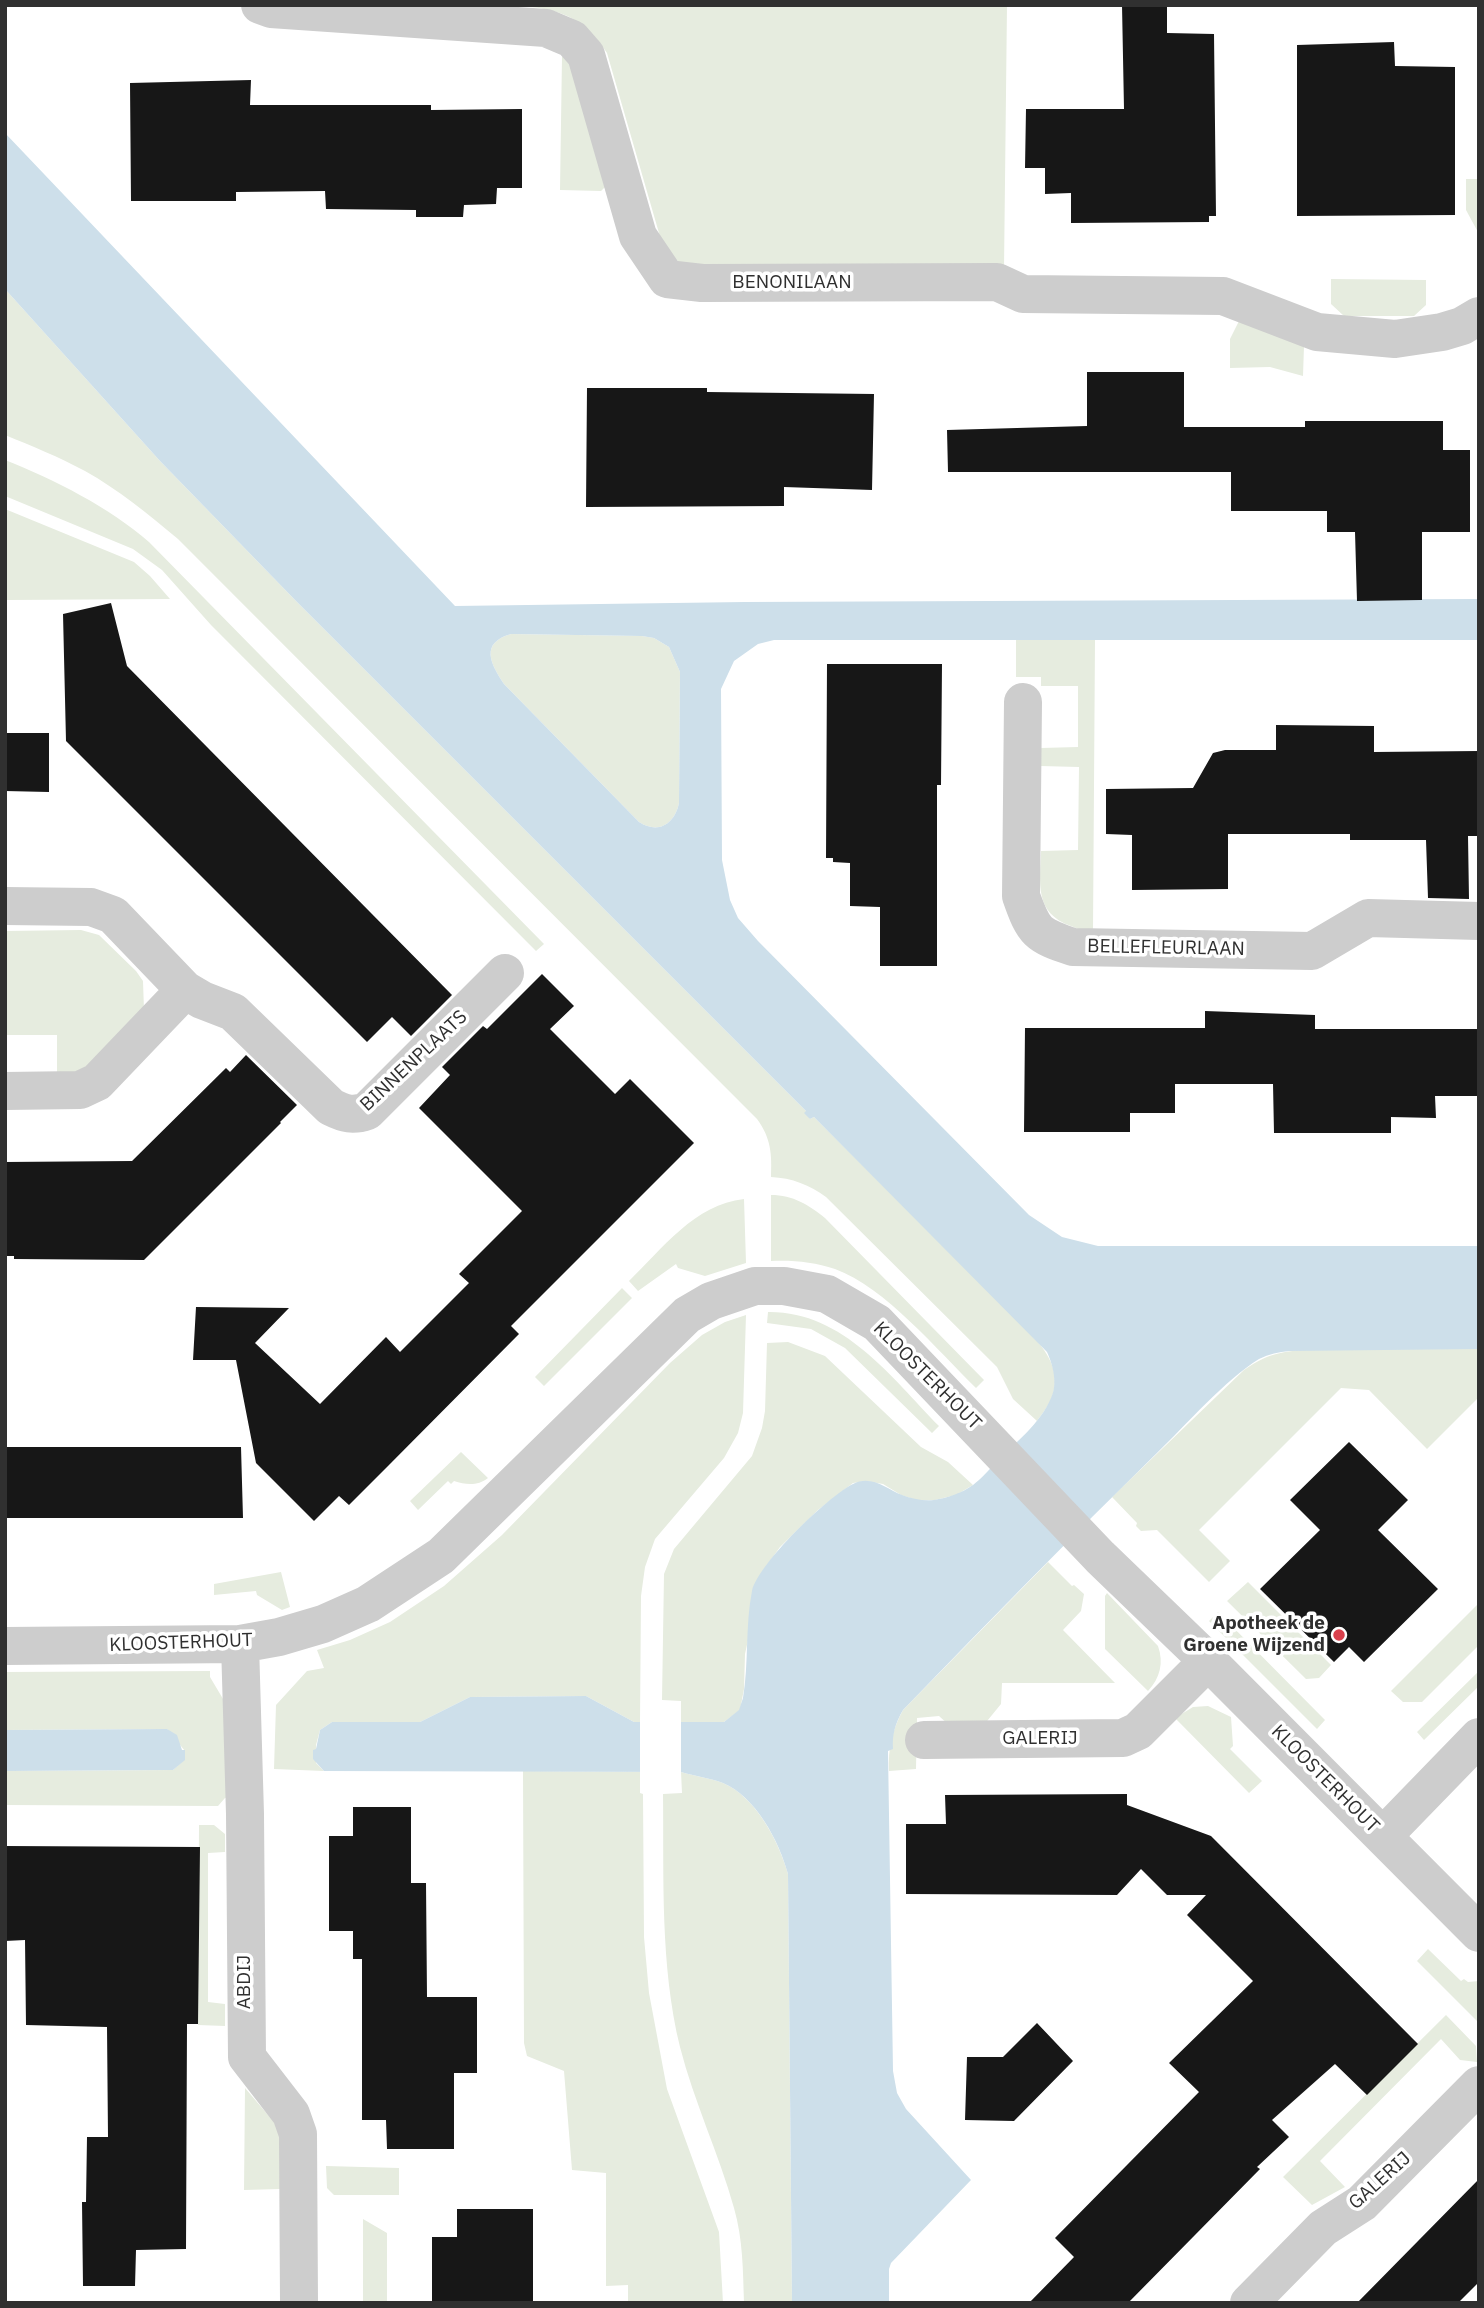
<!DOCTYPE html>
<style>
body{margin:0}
#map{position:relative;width:1484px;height:2308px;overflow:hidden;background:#fff;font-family:"IBM Plex Sans",sans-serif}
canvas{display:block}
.frame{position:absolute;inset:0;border:7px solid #303030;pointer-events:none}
</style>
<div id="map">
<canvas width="1484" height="2308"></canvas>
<div class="frame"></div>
</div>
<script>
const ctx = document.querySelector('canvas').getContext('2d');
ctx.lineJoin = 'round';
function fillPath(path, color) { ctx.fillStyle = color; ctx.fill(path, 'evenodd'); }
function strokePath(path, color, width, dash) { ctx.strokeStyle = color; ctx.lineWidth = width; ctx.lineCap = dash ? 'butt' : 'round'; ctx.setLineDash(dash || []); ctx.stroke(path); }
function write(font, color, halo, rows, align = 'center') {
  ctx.font = font + ' "IBM Plex Sans",sans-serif'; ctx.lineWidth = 7; ctx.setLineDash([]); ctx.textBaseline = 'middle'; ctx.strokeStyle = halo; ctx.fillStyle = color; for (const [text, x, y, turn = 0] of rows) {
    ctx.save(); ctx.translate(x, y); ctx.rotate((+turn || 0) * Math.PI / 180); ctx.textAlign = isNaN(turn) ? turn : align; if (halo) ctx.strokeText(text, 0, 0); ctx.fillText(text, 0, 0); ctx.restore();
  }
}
fillPath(new Path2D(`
 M 506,5 L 1007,5 L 1004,269 L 684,267 L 663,247 L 607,53 C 580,11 552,8 506,5 Z
 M 562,56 L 570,65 L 606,186 L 601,191 L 560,190 Z
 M 1466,179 L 1479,179 L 1479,234 L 1466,210 Z
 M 1331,279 L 1426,280 L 1426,305 L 1414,316 L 1344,316 L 1331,304 Z
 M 5,289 L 160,461 L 296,601 L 806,1111 L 810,1119 L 814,1117 L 1025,1327 C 1042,1346 1063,1368 1052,1397 C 1049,1405 1042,1414 1037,1421 L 1013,1399 L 997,1367 L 826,1197 C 810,1185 792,1178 771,1177 C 772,1154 771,1138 757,1119 L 178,539 C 148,514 119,490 85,471 C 59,457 32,446 5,435 Z
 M 1239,321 L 1304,346 L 1303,376 L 1270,367 L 1230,368 L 1230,339 Z
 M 5,460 C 55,480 109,507 149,542 L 544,944 L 536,951 L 211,625 L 162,570 L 133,549 L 5,496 Z
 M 5,509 L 134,562 L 150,576 L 170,599 L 7,600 Z
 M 511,634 L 642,636 L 654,638 L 669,647 L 680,672 L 679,803 C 675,823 659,835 639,822 L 504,684 C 490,663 480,643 511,634 Z
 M 1016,639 L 1095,640 L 1093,931 C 1085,932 1079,929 1071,926 C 1034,913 1040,884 1041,851 L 1078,850 L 1079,767 L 1040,766 L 1041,748 L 1078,747 L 1078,686 L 1041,686 L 1041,677 L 1016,677 Z
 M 81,930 L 99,935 L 136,971 L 143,981 L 144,1010 L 92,1067 L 57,1077 L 57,1035 L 5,1035 L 5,931 Z
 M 771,1195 C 793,1195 809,1205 825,1218 L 984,1380 L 976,1388 C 938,1351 885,1287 835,1269 C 814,1262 793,1260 771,1261 Z
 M 744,1199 L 746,1263 L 705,1276 L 678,1268 L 676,1264 L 638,1291 L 629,1281 C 662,1249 695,1204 744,1199 Z
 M 622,1288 L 632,1298 L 544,1386 L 535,1377 Z
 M 768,1312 C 843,1311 891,1377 939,1426 L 932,1433 L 845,1348 L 811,1329 L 767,1323 Z
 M 746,1315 L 743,1413 L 738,1433 L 724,1458 L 655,1539 L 645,1567 L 641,1596 L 640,1722 L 634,1722 L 586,1696 L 470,1697 L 420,1722 L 332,1722 L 320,1730 L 316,1745 L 316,1763 L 324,1771 L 274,1769 L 276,1705 L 307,1671 L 324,1668 L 317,1650 L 350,1640 L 390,1622 L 444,1586 L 502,1535 L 670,1363 L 702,1335 L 725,1322 Z
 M 788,1342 L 825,1356 L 921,1447 L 948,1462 L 973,1485 L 956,1495 L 935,1500 L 916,1500 L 901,1495 L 883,1484 L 866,1481 L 853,1483 L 818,1510 L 780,1547 L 763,1571 L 745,1654 L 744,1689 L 740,1710 L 724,1722 L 681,1723 L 681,1701 L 662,1700 L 664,1574 L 674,1549 L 752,1456 L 762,1428 L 765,1411 L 767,1343 Z
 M 1319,1349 L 1479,1349 L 1479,1397 L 1427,1449 L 1369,1390 L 1341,1388 L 1199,1530 L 1230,1561 L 1209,1582 L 1157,1530 L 1141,1531 L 1136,1526 L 1137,1523 L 1112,1497 L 1244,1370 C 1271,1351 1287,1351 1319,1349 Z
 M 461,1452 L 488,1478 C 478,1486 466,1485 454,1481 L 451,1484 L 448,1481 L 418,1510 L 410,1501 Z
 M 1048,1562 L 1072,1586 L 1074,1585 L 1084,1594 L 1081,1611 L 1063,1630 L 1115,1683 L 1002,1683 L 1001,1704 L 983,1726 L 950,1726 L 939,1716 L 917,1718 L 916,1769 L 889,1771 C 888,1749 892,1730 903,1710 Z
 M 281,1572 L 290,1607 L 282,1610 L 257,1595 L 256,1591 L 214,1595 L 214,1584 Z
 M 1248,1582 L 1331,1665 L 1319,1678 L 1306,1679 L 1227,1601 Z
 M 1107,1593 L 1158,1646 C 1164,1663 1160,1678 1148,1691 L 1105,1649 L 1105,1596 Z
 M 1478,1604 L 1479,1645 L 1422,1702 L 1403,1702 L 1391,1691 Z
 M 1218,1612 L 1325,1720 L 1317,1729 L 1209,1621 Z
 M 210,1671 L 210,1677 L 229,1709 L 228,1797 L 225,1798 L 218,1806 L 5,1805 L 5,1771 L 173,1770 L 184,1760 L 185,1751 L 167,1729 L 5,1730 L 5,1672 Z
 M 1479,1671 L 1479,1686 L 1424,1740 L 1417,1732 Z
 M 1208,1706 L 1231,1717 L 1233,1746 L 1230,1749 L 1262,1781 L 1249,1793 L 1175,1718 L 1193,1707 Z
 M 523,1771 L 640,1772 L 640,1793 L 643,1794 L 644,1937 L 649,1993 L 667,2089 L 719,2232 L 723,2303 L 628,2303 L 628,2285 L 606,2286 L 606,2173 L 572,2170 L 564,2071 L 527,2056 L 524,2043 Z
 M 681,1772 C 695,1776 710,1778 723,1783 C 756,1797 779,1842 788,1874 L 792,2303 L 744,2303 C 743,2271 743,2239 734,2208 C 719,2154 694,2102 680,2047 C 660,1964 664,1879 663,1794 L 682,1793 Z
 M 199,1825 L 214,1825 L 225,1834 L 225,1852 L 208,1853 L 208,2002 L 225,2004 L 225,2026 L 198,2025 Z
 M 1428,1949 L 1461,1981 L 1464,1979 L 1468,1982 L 1479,1981 L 1479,2023 L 1417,1961 Z
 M 1446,2015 L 1476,2046 L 1477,2062 L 1460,2060 L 1441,2039 L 1320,2161 L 1345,2187 L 1312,2205 L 1283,2177 Z
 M 245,2088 L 280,2129 L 281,2189 L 244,2190 Z
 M 326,2166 L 399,2168 L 399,2195 L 334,2195 L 327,2188 Z
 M 363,2219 L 387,2233 L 387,2303 L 363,2303 Z`), '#e6ecdf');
fillPath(new Path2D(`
 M 5,133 L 455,606 L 745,602 L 1479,599 L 1479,640 L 774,640 L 758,644 L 734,661 L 721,689 L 722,860 L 730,900 L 738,918 L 758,941 L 1029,1215 L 1062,1237 L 1098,1246 L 1479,1246 L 1479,1349 L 1289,1351 C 1279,1352 1269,1354 1259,1359 C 1226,1379 1186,1425 1157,1453 C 1071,1537 987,1623 903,1710 C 895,1724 892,1735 893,1749 L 888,1751 L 893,2071 L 897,2093 L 906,2109 L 971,2180 L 891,2263 L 889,2269 L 889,2303 L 792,2303 L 788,1874 C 779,1841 756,1797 723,1783 C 710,1778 695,1776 681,1772 L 324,1771 L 313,1759 L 313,1750 L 316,1749 L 320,1730 L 332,1722 L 420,1722 L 470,1697 L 586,1696 L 634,1722 L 724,1722 L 739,1710 L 743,1698 C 749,1663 745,1626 752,1591 C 758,1564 827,1497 853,1484 C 871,1474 887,1489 902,1495 C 912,1499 923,1501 934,1500 C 947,1498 962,1493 973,1485 C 981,1479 989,1470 996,1462 C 1015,1443 1040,1424 1051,1398 C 1058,1384 1053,1365 1047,1352 L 814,1117 L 810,1119 L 804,1113 L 806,1111 L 296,601 L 160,461 L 5,289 ZM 511,634 L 642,636 L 654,638 L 669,647 L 680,672 L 679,803 C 675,823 659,835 639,822 L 504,684 C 490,663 480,643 511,634 Z
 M 167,1729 L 177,1735 L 182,1750 L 185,1750 L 185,1760 L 173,1770 L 5,1771 L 5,1730 Z`), '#cddfea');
fillPath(new Path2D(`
 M 640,1719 L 681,1719 L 681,1776 L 640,1775 Z`), '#fff');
fillPath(new Path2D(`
 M 1122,5 L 1167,5 L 1167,33 L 1214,34 L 1216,216 L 1209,216 L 1209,222 L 1071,223 L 1071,193 L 1045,194 L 1045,168 L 1025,168 L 1026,109 L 1124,109 Z
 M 1394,42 L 1395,66 L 1455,67 L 1455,215 L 1297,216 L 1297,45 Z
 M 251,80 L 250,105 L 431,105 L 431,110 L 522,109 L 522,188 L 497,188 L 496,204 L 464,205 L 463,217 L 416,217 L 416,210 L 326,209 L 325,191 L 236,192 L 236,201 L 131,201 L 130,83 Z
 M 1087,372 L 1184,372 L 1184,427 L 1305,427 L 1305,421 L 1443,421 L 1443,450 L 1470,450 L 1470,532 L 1422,532 L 1422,600 L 1357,601 L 1355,532 L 1327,532 L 1327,511 L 1231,511 L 1231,472 L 948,472 L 947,430 L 1087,426 Z
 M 587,388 L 707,388 L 707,392 L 874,394 L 872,490 L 784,487 L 784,506 L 586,507 Z
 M 111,603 L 127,666 L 452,995 L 411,1036 L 392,1017 L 367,1042 L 66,741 L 63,614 Z
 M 827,664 L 942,664 L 941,785 L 937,785 L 937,966 L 880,966 L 880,907 L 850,906 L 850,863 L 833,862 L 833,858 L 826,858 Z
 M 1276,725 L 1374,726 L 1374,752 L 1479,751 L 1479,836 L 1468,836 L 1469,899 L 1428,898 L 1426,840 L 1350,840 L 1350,834 L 1228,834 L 1228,889 L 1132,890 L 1132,835 L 1106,834 L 1106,789 L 1193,788 L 1213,753 L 1225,750 L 1276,750 Z
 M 5,733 L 49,733 L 49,792 L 5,791 Z
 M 542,974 L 574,1006 L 550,1029 L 615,1094 L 630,1079 L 694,1143 L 511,1326 L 519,1334 L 388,1466 L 349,1505 L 339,1496 L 314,1521 L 256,1463 L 236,1360 L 193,1360 L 196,1307 L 289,1308 L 255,1343 L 320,1404 L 386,1337 L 400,1352 L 469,1283 L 459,1274 L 522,1211 L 419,1108 L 450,1075 L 442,1067 L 483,1026 L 487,1029 Z
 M 1205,1011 L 1315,1015 L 1315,1029 L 1479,1029 L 1479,1096 L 1435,1096 L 1436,1118 L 1391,1117 L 1391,1133 L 1274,1133 L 1273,1084 L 1175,1084 L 1175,1113 L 1130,1113 L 1130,1132 L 1024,1132 L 1025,1028 L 1205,1028 Z
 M 246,1055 L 297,1105 L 280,1122 L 281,1123 L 144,1260 L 14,1259 L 14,1256 L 5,1256 L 5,1162 L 132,1161 L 226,1068 L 230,1072 Z
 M 1349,1442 L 1408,1500 L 1378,1530 L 1438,1589 L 1364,1662 L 1349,1647 L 1334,1662 L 1260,1589 L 1320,1530 L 1290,1500 Z
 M 5,1447 L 241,1447 L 243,1518 L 5,1518 Z
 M 1127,1794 L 1127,1805 L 1211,1836 L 1418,2044 L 1367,2095 L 1335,2064 L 1272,2120 L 1289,2137 L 1257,2167 L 1260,2169 L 1128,2303 L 1029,2303 L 1074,2257 L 1055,2238 L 1199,2092 L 1169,2063 L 1253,1981 L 1187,1915 L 1206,1895 L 1167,1895 L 1141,1869 L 1117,1895 L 906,1894 L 906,1824 L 946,1824 L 945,1795 Z
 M 353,1807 L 411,1807 L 411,1883 L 426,1883 L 427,1997 L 477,1997 L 477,2073 L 454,2073 L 454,2149 L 387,2149 L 386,2120 L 362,2120 L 362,1959 L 353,1959 L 353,1931 L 329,1931 L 329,1836 L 353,1836 Z
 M 5,1846 L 200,1847 L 198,2024 L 187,2024 L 186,2249 L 136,2250 L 135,2286 L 83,2286 L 82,2202 L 86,2202 L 87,2137 L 108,2137 L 107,2027 L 26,2025 L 25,1940 L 5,1941 Z
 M 1037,2023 L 1073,2061 L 1014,2121 L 965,2120 L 967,2057 L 1003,2057 Z
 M 1479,2179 L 1479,2282 L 1458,2303 L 1357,2303 Z
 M 457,2209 L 533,2209 L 533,2303 L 432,2303 L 432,2237 L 457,2237 Z`), '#171717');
strokePath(new Path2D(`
 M 260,5 L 271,9 L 546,28 L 572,39 L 586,55 L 638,236 L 667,279 L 702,283 L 997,282 L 1023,294 L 1223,296 L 1317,332 L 1395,339 L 1442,332 L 1462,326 L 1479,316
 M 1023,702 L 1021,896 C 1034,933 1037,935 1073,947 L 1312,951 L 1368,918 L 1479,921
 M 5,906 L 91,907 L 113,915 L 185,990 L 202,1000 L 233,1012 L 331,1107 C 345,1114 353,1116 367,1111 L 505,973
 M 5,1091 L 80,1090 L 97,1082 L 185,990
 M 240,1644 L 245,1814 L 247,2057 L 291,2114 L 298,2134 L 299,2303
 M 5,1646 L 240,1644 L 279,1637 L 323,1624 L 368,1604 L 441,1556 L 687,1315 L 711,1301 L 755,1286 L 784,1286 L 827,1294 L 877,1323 L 1100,1557 L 1208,1661 L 1479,1933
 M 924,1740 L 1123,1738 L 1138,1731 L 1208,1661
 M 1383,1836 L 1479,1737
 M 1249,2303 L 1323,2228 L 1362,2203 L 1479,2085`), '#cdcdcd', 38);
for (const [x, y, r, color] of [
 [1339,1635,7,"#d9404c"]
]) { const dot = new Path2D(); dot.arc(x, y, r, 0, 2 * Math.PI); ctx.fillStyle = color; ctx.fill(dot); strokePath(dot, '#fff', 2.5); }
write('19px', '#303030', '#fff', [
 ["BENONILAAN",792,283],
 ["BELLEFLEURLAAN",1166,948,1],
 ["BINNENPLAATS",414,1061,-43],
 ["KLOOSTERHOUT",927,1376,45],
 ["KLOOSTERHOUT",181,1643,-2],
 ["GALERIJ",1040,1739],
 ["KLOOSTERHOUT",1325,1779,45],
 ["ABDIJ",245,1982,-90],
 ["GALERIJ",1380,2181,-42]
]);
write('bold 19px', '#303030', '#fff', [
 ["Apotheek de",1325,1624],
 ["Groene Wijzend",1325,1646]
], 'right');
</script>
